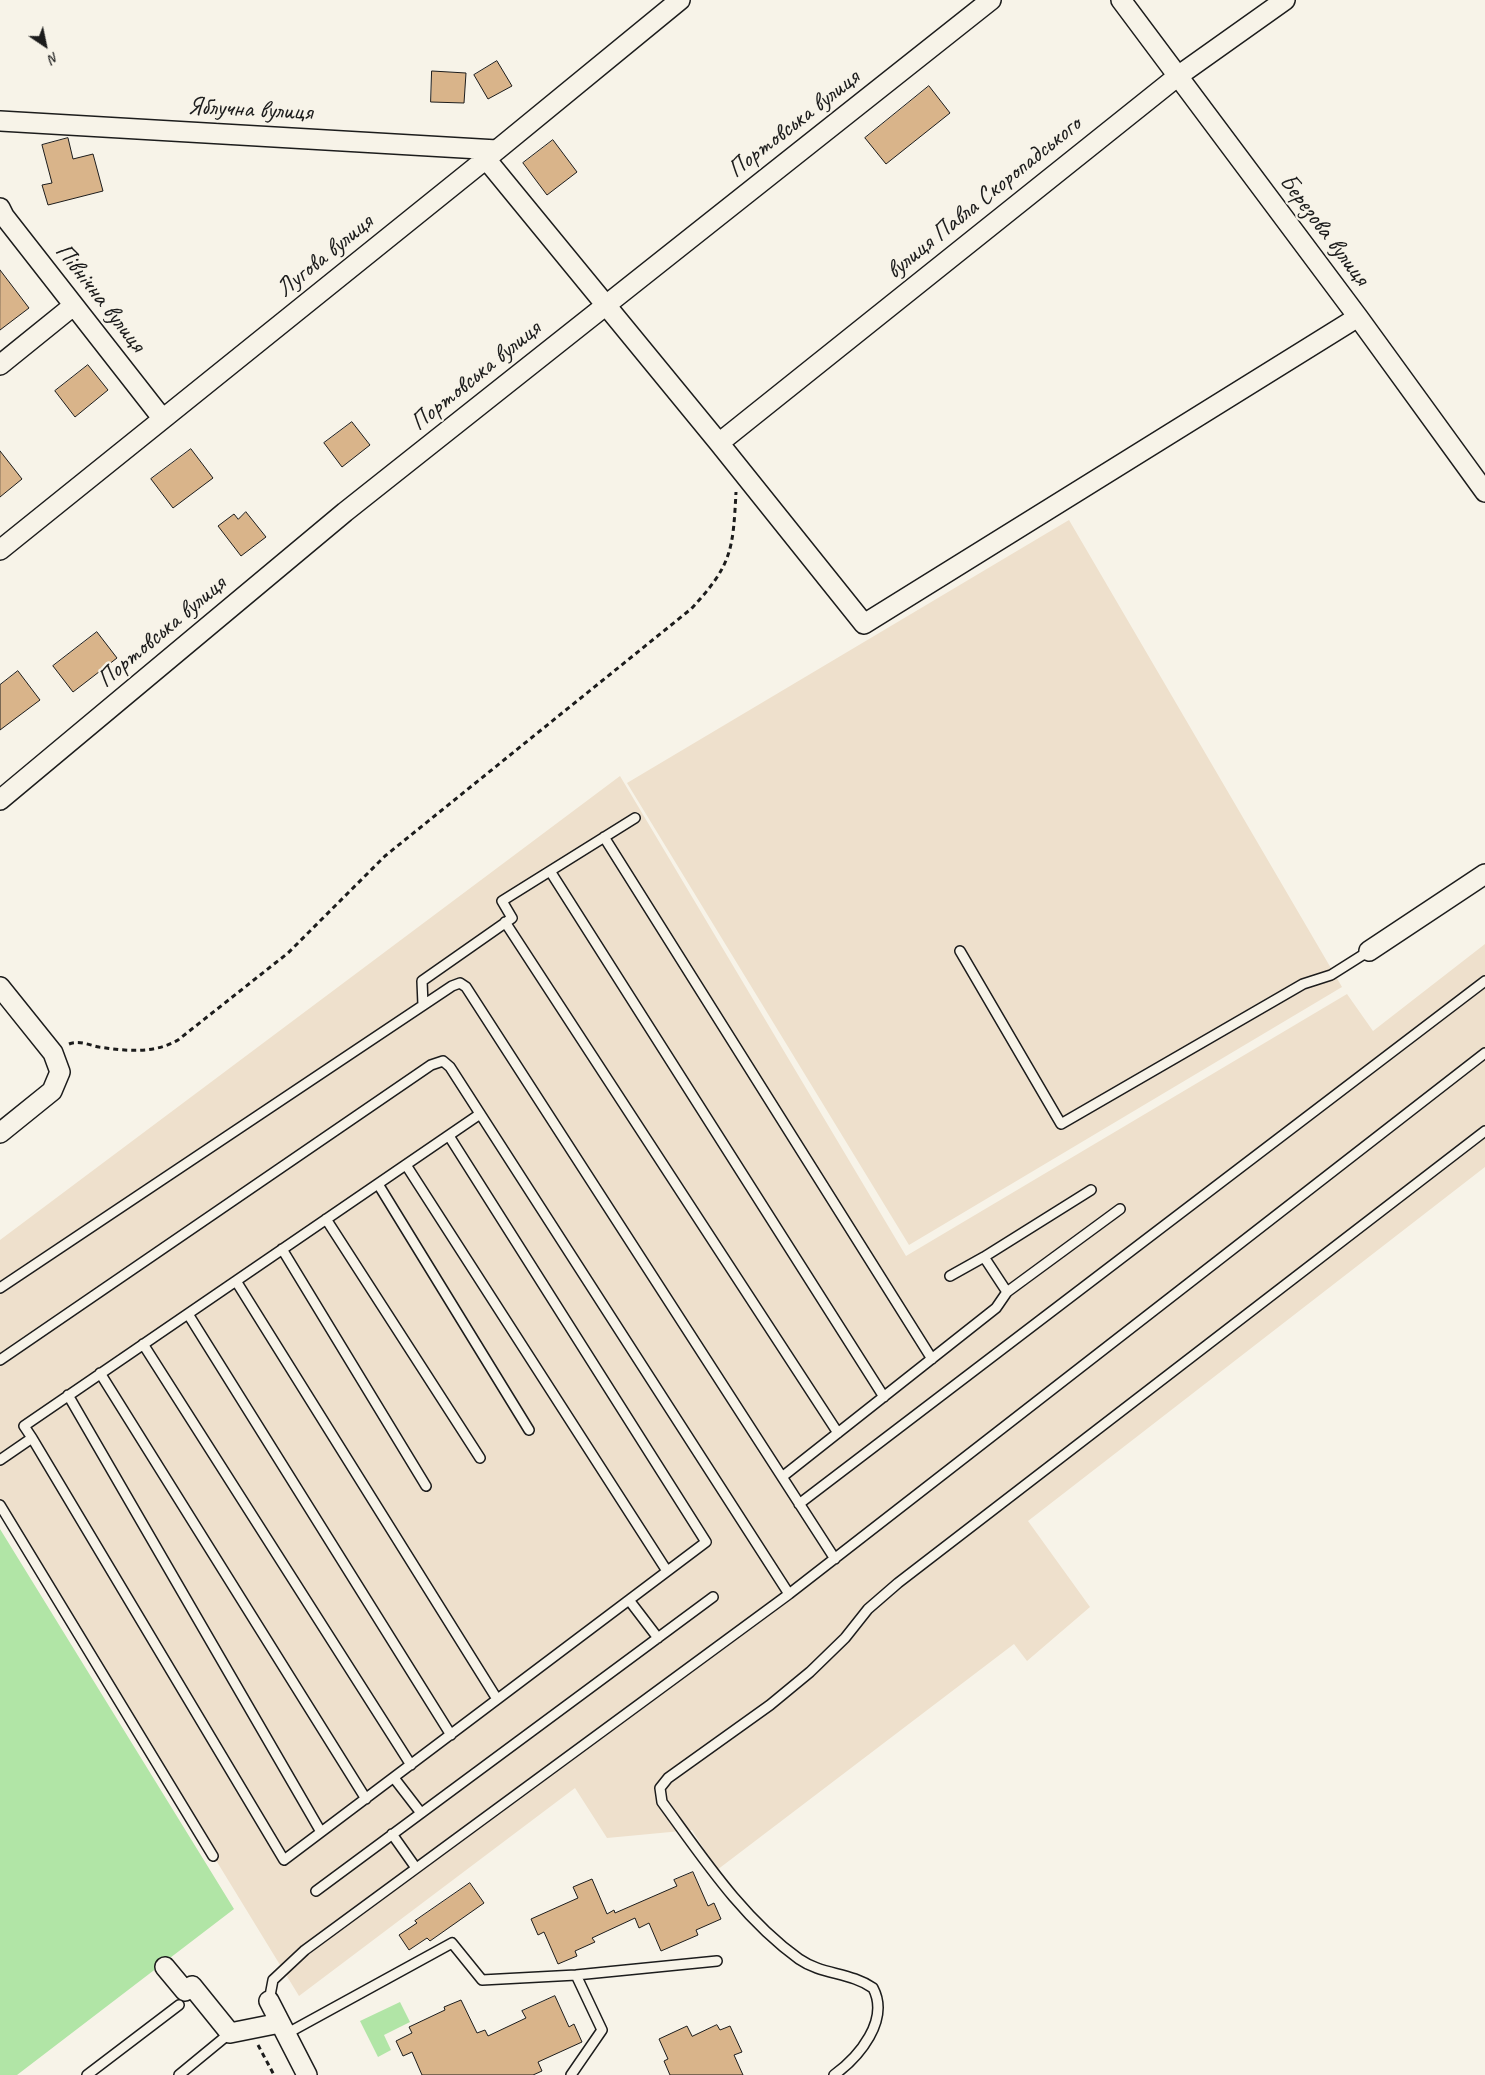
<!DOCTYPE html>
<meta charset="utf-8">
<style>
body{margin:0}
#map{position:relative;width:1485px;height:2075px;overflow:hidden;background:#f7f3e8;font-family:Caveat,sans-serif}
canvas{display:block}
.north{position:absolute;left:20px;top:20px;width:50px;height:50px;-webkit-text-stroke:4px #f7f3e8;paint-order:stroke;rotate:146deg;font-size:14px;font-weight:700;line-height:20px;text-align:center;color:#1c1c1c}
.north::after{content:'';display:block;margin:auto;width:18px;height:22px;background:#1c1c1c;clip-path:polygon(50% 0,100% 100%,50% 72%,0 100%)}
</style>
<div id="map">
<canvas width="1485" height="2075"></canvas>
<div class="north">N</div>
</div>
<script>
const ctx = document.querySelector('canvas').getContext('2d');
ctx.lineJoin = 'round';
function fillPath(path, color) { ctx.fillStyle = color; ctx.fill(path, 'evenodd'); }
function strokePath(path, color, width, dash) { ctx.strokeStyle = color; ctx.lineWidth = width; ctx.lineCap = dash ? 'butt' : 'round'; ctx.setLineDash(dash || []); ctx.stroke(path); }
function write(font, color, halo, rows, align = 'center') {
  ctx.font = font + ' Caveat,sans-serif'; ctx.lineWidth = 4.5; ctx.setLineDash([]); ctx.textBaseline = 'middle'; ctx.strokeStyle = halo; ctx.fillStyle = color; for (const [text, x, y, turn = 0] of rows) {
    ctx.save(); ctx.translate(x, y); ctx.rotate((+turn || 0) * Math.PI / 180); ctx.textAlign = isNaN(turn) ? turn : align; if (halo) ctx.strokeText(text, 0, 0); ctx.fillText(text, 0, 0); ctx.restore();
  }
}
fillPath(new Path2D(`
 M 1069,520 L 1342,987 L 909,1245 L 627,783 Z
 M 620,776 L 906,1256 L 1347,994 L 1373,1031 L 1485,944 L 1485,1167 L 1028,1521 L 1090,1607 L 1027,1661 L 1014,1644 L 717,1870 L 692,1830 L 607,1838 L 575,1788 L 299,1996 L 0,1507 L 0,1240 Z`), '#eee0cc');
fillPath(new Path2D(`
 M 0,1529 L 234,1909 L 17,2075 L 0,2075 Z
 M 400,2002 L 410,2022 L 384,2035 L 391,2050 L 378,2057 L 360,2021 Z`), '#b1e5a6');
const building = new Path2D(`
 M 497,61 L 512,86 L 488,99 L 474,75 Z
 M 432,71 L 466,73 L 464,103 L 431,102 Z
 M 929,86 L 950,113 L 886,164 L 865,138 Z
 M 68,138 L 73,159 L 93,154 L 103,191 L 48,205 L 42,185 L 52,183 L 42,145 Z
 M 553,140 L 577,172 L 547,195 L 523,163 Z
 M 0,270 L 29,308 L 0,330 Z
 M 88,365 L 108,390 L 75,417 L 55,391 Z
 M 352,422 L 370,445 L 342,467 L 324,443 Z
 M 191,449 L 213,478 L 173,508 L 151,479 Z
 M 0,451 L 22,479 L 0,497 Z
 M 246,512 L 266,537 L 241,556 L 218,526 L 234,514 L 238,519 Z
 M 97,632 L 117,658 L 73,692 L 53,666 Z
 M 18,671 L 40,700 L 0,730 L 0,685 Z
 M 693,1872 L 708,1906 L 714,1903 L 721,1919 L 696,1930 L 698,1935 L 661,1951 L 649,1923 L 639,1928 L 635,1918 L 592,1938 L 595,1942 L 575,1951 L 577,1956 L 558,1964 L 544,1932 L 538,1935 L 531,1919 L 578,1898 L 573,1887 L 592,1879 L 607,1914 L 614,1910 L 615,1913 L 677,1886 L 674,1880 Z
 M 470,1883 L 484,1903 L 430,1941 L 427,1938 L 409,1950 L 399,1935 L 417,1923 L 415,1921 Z
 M 555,1996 L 569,2027 L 574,2024 L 582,2042 L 538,2062 L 542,2071 L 533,2075 L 422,2075 L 412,2052 L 403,2056 L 396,2041 L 412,2033 L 409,2027 L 445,2010 L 444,2007 L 461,2000 L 477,2033 L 485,2030 L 488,2036 L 526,2018 L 522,2011 Z
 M 717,2025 L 720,2030 L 730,2026 L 742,2052 L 734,2055 L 743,2075 L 670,2075 L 664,2061 L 668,2059 L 659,2039 L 687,2026 L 692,2036 Z`);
fillPath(building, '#d9b48a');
strokePath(building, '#1c1c1c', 1);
const service = new Path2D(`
 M 604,837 L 932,1359
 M 550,871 L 884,1397
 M 505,922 L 838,1433
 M 960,951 L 1061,1124 L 1303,984 L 1331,975 L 1369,951
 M 423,1005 L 422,981 L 512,918 L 502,901 L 635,818
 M 449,1136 L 706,1542 L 629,1600 L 658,1638
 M 406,1165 L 667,1571
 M 378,1184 L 529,1430
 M 326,1219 L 480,1458
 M 282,1249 L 426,1486
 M 984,1257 L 1091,1190
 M 236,1281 L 497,1699
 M 0,1288 L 452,986 L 460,983 L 466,987 L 835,1559
 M 1007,1292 L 1120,1209
 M 188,1314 L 451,1735
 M 143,1344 L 411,1765
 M 0,1360 L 431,1065 L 443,1061 L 450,1067 L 789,1594
 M 100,1373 L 366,1799
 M 68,1395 L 321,1832
 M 32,1438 L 284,1860 L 629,1600
 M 0,1460 L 32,1438 L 24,1426 L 480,1114
 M 782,1477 L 996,1308 L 1007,1292 L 984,1257 L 950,1276
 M 799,1504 L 1485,981
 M 0,1505 L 213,1856
 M 394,1778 L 421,1813
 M 392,1834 L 416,1868
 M 316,1891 L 713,1597
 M 269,2001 L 273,1980 L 305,1950 L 789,1594 L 1485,1053
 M 286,2034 L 452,1943 L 482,1980 L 576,1975 L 717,1961
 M 87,2075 L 179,2005
 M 179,2075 L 230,2033
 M 571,2075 L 602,2030 L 576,1975
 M 834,2075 C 859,2057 890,2020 873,1988 C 850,1972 822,1975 799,1959 C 742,1918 703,1858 662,1802 L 660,1788 L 668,1778 L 770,1705 L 810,1672 L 845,1638 L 868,1609 L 898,1583 L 1485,1131`);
const minor = new Path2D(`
 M 1121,0 L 1358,317 L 1485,492
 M 0,121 L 497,150
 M 486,159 L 719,443 L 864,624 L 1358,317
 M 0,208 L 4,216 L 162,418
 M 0,365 L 73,306
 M 719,443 L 1178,76 L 1285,0
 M 0,550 L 497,150 L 680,0
 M 0,800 L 345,512 L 991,0
 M 1369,951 L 1485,874
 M 0,987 L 53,1053 L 60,1072 L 52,1091 L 0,1133
 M 165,1967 L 185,1991 L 192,1986 L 230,2033 L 280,2023
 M 269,2001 L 307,2075`);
strokePath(service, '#1c1c1c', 12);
strokePath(minor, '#1c1c1c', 22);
strokePath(new Path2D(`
 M 69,1044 C 79,1040 89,1045 99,1047 C 126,1051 154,1054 178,1040 L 288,953 L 385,856 L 691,609 C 732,565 733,550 736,492
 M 258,2045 L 274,2075`), '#1c1c1c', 3, [5, 4]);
strokePath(service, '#f7f3e8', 9);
strokePath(minor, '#f7f3e8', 19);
write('25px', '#1c1c1c', '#f7f3e8', [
 ["Яблучна вулиця",250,110,3],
 ["Портовська вулиця",794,124,-38],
 ["вулиця Павла Скоропадського",984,198,-39],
 ["Березова вулиця",1324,230,53],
 ["Лугова вулиця",325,256,-39],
 ["Північна вулиця",100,298,52],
 ["Портовська вулиця",476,376,-39],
 ["Портовська вулиця",162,632,-40]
]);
</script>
